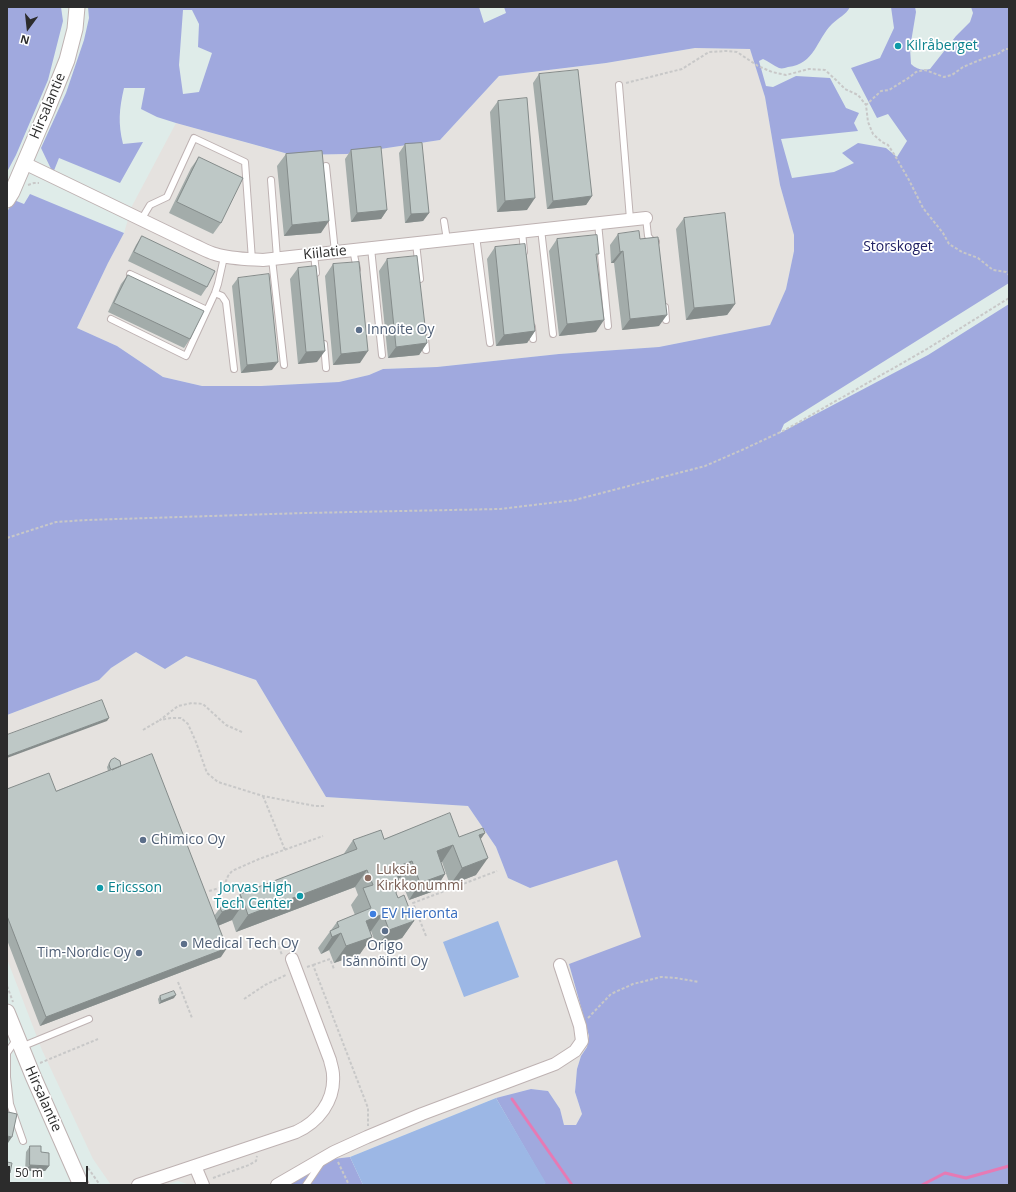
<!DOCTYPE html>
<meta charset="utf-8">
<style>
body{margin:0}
#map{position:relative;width:1016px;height:1192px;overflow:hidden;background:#dfece9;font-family:"Open Sans",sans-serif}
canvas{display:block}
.frame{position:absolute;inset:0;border:8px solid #2c2c2c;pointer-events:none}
.north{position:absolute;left:8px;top:8px;width:40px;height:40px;-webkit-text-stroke:3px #fff;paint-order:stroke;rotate:195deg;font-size:11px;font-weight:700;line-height:16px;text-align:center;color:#2c2c2c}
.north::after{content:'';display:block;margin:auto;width:14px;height:18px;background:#2c2c2c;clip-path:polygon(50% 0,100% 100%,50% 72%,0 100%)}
.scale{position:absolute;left:8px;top:1166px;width:80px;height:18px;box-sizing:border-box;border:2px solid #2c2c2c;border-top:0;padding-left:5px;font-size:12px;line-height:14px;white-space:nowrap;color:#2c2c2c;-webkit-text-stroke:3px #fff;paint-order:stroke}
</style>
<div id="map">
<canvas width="1016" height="1192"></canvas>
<div class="frame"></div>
<div class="north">N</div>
<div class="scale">50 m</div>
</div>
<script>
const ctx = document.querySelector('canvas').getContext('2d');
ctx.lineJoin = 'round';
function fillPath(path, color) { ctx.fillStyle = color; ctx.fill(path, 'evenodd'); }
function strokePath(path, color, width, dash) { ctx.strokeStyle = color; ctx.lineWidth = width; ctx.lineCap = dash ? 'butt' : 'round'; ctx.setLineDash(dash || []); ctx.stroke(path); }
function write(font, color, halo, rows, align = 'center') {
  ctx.font = font + ' "Open Sans",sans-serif'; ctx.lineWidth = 3.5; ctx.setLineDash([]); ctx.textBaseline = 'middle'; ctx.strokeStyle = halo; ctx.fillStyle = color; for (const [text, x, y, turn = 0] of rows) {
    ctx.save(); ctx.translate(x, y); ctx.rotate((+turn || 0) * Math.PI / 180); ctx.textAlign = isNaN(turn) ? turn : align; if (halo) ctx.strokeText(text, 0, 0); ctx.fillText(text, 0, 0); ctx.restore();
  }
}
fillPath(new Path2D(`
 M 695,48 L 750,49 L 765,97 L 780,185 L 794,235 L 794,251 L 786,289 L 770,325 L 659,347 L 559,354 L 437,367 L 383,369 L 369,375 L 339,382 L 261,386 L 202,386 L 163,377 L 117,346 L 77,328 L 108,263 L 124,233 L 132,206 L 176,123 L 291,155 L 347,154 L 440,140 L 499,76 L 606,63 Z
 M 136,652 L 165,669 L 186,656 L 256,680 L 326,797 L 468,806 L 496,847 L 508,878 L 530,888 L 617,859 L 642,938 L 569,965 L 589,1036 L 587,1047 L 581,1056 L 577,1069 L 575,1092 L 582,1114 L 576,1125 L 564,1125 L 560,1109 L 548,1091 L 531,1089 L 496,1098 L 350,1157 L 333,1159 L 287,1185 L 190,1185 L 178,1181 L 165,1185 L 111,1185 L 93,1159 L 42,1050 L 7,959 L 7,715 L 99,680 L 111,668 Z`), '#e5e2df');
fillPath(new Path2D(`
 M 7,7 L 61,7 L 63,21 L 48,80 L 16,155 L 7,172 Z
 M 88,7 L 479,7 L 484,23 L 506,13 L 504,7 L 850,7 C 846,15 838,18 832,24 C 816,40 815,64 788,67 C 785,68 782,69 779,68 C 774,66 768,61 763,59 L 759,61 L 766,86 L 773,87 L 796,76 L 830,78 L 846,108 L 859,113 L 854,123 L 858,131 L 781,139 L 792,178 L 834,172 L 854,163 L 842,153 L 858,143 L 886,148 L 897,157 L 907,141 L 888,114 L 877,118 L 851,68 L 880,58 L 894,28 L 891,7 L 915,7 L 916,12 L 910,48 L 911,64 C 916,69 923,71 930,69 L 956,36 L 970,22 L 973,13 L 971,7 L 1009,7 L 1009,283 L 784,424 L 780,433 L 928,355 L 1009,304 L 1009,1185 L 541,1185 L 545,1183 L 496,1098 L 531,1089 L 548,1091 L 560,1109 L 564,1125 L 576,1125 L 582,1114 L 575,1092 L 577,1069 L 581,1056 L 587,1047 L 589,1036 L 569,964 L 641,937 L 617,860 L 530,888 L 508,878 L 496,847 L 468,806 L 326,797 L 256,680 L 186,656 L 165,669 L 136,652 L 111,668 L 99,680 L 7,715 L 7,212 L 14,200 L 24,204 L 30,194 L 124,233 L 108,263 L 77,328 L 117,346 L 163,377 L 202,386 L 261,386 L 339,382 L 369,375 L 383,369 L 437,367 L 559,354 L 659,347 L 770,325 L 786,289 L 794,251 L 794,235 L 780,185 L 765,97 L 750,49 L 695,48 L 606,63 L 499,76 L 440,140 L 347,154 L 292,155 L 176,123 L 157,117 L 141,109 L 145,88 L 124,88 C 119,110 118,123 123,144 L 143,142 L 120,183 L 59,158 L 53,173 L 41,148 L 66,93 L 84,40 L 89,18 ZM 183,10 L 192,10 L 199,24 L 198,47 L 212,53 L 199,92 L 183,94 L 179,65 Z
 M 350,1157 L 363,1185 L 287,1185 L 333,1159 Z`), '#a0a9de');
fillPath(new Path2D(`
 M 498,921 L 519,977 L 464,997 L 443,942 Z
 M 496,1098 L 546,1183 L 541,1185 L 363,1185 L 350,1157 Z`), '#9cb7e5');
strokePath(new Path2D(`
 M 512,1099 L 572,1185
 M 922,1185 L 945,1173 L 966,1178 L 1009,1166`), '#e67ab4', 3);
const service = new Path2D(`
 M 619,85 L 630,219
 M 326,166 L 335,252
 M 271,180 L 277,258
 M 646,218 L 648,236 L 652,241 L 656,242
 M 141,220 L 150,205 L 167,197 L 194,138 L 245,162 L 252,260
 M 444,221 L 447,240
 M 598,223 L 608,326
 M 541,229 L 553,334
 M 522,231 L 524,252
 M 476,236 L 490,343
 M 416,243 L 420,279
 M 371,248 L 382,355
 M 353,250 L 357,269
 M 314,254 L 316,273
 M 272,259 L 284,365
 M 130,274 L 207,310
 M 215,293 L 222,296 L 226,302 L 234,369
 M 665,307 L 666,320
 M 111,319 L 186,356 L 215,293 L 218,284 L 224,257
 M 532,327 L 533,339
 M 425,338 L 426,350
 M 324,344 L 326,368
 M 16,1040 L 7,1053 L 7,1077 L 10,1104 L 23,1141
 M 21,1047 L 89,1019
 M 306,1185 L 321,1163`);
const minor = new Path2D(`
 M 24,163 L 194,245 C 201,248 208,252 215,254 C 230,259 247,259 263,260 L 646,218
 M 195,1166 L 203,1185
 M 138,1185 L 296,1132 C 318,1122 335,1101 333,1075 C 333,1070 331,1065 330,1060 L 292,959
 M 277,1185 L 334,1152 L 367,1137 L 422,1114 L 555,1064 L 575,1051 L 582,1041 L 580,1026 L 560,965`);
const tertiary = new Path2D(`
 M 7,200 L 12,192 L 47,110 L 67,60 L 75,29 L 77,7
 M 7,1012 L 33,1076 L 81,1185`);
strokePath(service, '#beb2b2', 8);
strokePath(minor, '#beb2b2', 14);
strokePath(tertiary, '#beb2b2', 17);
strokePath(new Path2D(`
 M 1009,49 L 1005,49 L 998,54 L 987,57 L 963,67 L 952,75 L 944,77 L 925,70 L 916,72 L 910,77 L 889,90 L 881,91 L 866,105 L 868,122 L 873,134 L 882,142 L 888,145 L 894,154 L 909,180 L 923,208 L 943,233 L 949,244 L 962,252 L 978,258 L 993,270 L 1006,272 L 1009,275
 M 626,83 L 682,69 L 709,52 L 726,51 L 737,52 L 758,66 L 772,72 L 786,75 L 809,69 L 825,70 L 836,80 L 845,89 L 858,95 L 866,105
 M 28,185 L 34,183 L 39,183
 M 7,538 L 56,522 L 87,520 L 304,513 L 500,509 L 575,500 L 705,466 L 742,450 L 785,430 L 927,349 L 1009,298
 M 143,730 L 160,720
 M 242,732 L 226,725 L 203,704 L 192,703 L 178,706 L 160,720 L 171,718 L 181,718 L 188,724 L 196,742 L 207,773 L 218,782 L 263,796 L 315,806 L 324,806
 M 263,796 L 285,850
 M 209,891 L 223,887 L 226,881 L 228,876 L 232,871 L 259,859 L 323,836
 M 426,936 L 413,903 L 497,871
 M 277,942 L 282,955
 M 313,965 L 330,959 L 334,969
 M 307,967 L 313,965 L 368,1108 L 368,1126
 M 178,982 L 192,1018
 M 7,986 L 13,1002
 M 244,999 L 265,985 L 286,975
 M 588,1018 L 611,994 L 633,984 L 661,977 L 676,978 L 699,982
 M 40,1063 L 98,1039
 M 338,1162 L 349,1185
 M 88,1168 L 100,1185
 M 213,1178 L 249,1165 L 256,1161 L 257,1156`), '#c8c8c8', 2, [3, 2]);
strokePath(service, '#fff', 6);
strokePath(minor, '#fff', 12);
strokePath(tertiary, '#fff', 15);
fillPath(new Path2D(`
 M 539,74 L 592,196 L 586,205 L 547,209 L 533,83 Z
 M 498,101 L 527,210 L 497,212 L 490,112 Z
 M 405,144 L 429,213 L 423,221 L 405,223 L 399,153 Z
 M 351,150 L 387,210 L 381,219 L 351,222 L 345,159 Z
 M 286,154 L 321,233 L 284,236 L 277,166 Z
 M 199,157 L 221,223 L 213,234 L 169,213 L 191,168 Z
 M 684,218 L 735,304 L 727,315 L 686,320 L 676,229 Z
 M 618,234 L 640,239 L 659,326 L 622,330 L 614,263 L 611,263 L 610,245 Z
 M 142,236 L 207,287 L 201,296 L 128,261 L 136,245 Z
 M 557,239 L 597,257 L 596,332 L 559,336 L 549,251 Z
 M 495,247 L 535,331 L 527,343 L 496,346 L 487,259 Z
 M 387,259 L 427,343 L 419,355 L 388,358 L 379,271 Z
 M 333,264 L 360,363 L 333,365 L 325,276 Z
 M 298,268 L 317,362 L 298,364 L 290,279 Z
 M 128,275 L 190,339 L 184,348 L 108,312 L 121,284 Z
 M 238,278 L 272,370 L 241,373 L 232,286 Z
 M 111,760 L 121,766 L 214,916 L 220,908 L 235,902 L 240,894 L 343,855 L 353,840 L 384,839 L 459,837 L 485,833 L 481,838 L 476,875 L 450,885 L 442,862 L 441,862 L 445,874 L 434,891 L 409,900 L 400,878 L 398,879 L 396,893 L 398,898 L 414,921 L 402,938 L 377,947 L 371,931 L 370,932 L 360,954 L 334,963 L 329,950 L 321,954 L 318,948 L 337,922 L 355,915 L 351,905 L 358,895 L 355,887 L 236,932 L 232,920 L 218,926 L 221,957 L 40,1026 L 7,940 L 7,789 L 56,791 L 108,771 L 107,767 Z
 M 160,996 L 174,998 L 159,1004 L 158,999 Z
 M 30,1146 L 41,1152 L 49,1166 L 45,1171 L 25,1171 L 26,1152 Z`), '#a3acaa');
fillPath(new Path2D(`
 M 592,196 L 586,205 L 547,209 L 553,201 Z
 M 535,198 L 527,210 L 497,212 L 505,201 Z
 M 387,210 L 381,219 L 351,222 L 357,213 Z
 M 429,213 L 423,221 L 405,223 L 411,214 Z
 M 329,221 L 321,233 L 284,236 L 292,225 Z
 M 623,251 L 614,263 L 611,263 L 620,252 Z
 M 735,304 L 727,315 L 686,320 L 694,308 Z
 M 667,315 L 659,326 L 622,330 L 630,319 Z
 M 604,320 L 596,332 L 559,336 L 567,324 Z
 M 535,331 L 527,343 L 496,346 L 504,335 Z
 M 427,343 L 419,355 L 388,358 L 396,347 Z
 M 325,351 L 317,362 L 298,364 L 306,352 Z
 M 368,351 L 360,363 L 333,365 L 341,354 Z
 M 278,362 L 272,370 L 241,373 L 247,365 Z
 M 109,718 L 107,721 L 7,758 L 7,756 Z
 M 485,833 L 473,850 L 479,835 Z
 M 453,845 L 442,862 L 425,868 L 437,851 Z
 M 488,858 L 476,875 L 450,885 L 462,868 Z
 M 412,861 L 400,878 L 384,884 L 396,867 Z
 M 367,870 L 355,887 L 236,932 L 248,915 Z
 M 445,874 L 434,891 L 409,900 L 420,883 Z
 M 244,903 L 232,920 L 210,929 L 222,912 Z
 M 383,914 L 371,931 L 354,938 L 366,921 Z
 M 414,921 L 402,938 L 377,947 L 389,930 Z
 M 341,933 L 329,950 L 321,954 L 332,937 Z
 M 372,937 L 360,954 L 334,963 L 346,946 Z
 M 227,948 L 221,957 L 40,1026 L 46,1017 Z
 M 176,995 L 174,998 L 159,1004 L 161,1001 Z
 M 7,1136 L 12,1137 L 8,1143 L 7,1143 Z
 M 30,1165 L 49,1166 L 45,1171 L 25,1171 Z
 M 7,1172 L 10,1173 L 7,1177 Z`), '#858c8b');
const building = new Path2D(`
 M 578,70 L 592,196 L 553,201 L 539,74 Z
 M 527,98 L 535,198 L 505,201 L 498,101 Z
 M 422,143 L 429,213 L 411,214 L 405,144 Z
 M 381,147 L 387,210 L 357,213 L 351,150 Z
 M 322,151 L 329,221 L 292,225 L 286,154 Z
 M 199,157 L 243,178 L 221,223 L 177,202 Z
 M 725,213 L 735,304 L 694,308 L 684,218 Z
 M 639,231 L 640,239 L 658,237 L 667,315 L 630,319 L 623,251 L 620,252 L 618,234 Z
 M 597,235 L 599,254 L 596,254 L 604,320 L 567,324 L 557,239 Z
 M 142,236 L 215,271 L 207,287 L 134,252 Z
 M 525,244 L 535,331 L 504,335 L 495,247 Z
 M 417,256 L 427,343 L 396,347 L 387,259 Z
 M 359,262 L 368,351 L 341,354 L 333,264 Z
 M 316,266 L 325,351 L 306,352 L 298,268 Z
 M 269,274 L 278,362 L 247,365 L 238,278 Z
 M 128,275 L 204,311 L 190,339 L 114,303 Z
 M 102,700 L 109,718 L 7,756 L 7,735 Z
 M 152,754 L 227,948 L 46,1017 L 7,916 L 7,789 L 49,773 L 56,791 Z
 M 115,758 L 120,761 L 121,766 L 112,770 L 110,768 L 109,764 L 111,760 Z
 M 450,813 L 459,837 L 483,828 L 485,833 L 479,835 L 488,858 L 462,868 L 453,845 L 437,851 L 445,874 L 420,883 L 412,861 L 396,867 L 399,883 L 396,893 L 398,898 L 404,895 L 414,921 L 389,930 L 383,914 L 366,921 L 372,937 L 346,946 L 341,933 L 332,937 L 330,931 L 339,927 L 337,922 L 371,908 L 363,888 L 373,885 L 367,870 L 248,915 L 244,903 L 222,912 L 220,908 L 242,899 L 240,894 L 357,849 L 353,840 L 381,830 L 384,839 Z
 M 174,991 L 176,995 L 161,1001 L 160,996 Z
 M 8,1112 L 17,1114 L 12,1137 L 7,1136 Z
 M 30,1146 L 41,1146 L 41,1152 L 49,1153 L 49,1166 L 30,1165 Z
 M 7,1162 L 12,1163 L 10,1173 L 7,1172 Z`);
fillPath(building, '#bec8c6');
strokePath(building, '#858c8b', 1);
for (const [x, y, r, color] of [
 [898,46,4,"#0f9aa8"],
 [359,330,4,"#5c6f8a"],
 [143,840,4,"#5c6f8a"],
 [368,878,4,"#8d6e63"],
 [100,888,4,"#0f9aa8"],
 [300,896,4,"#0f9aa8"],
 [373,914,4,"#3f7fe0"],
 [385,931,4,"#5c6f8a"],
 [184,944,4,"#5c6f8a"],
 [139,953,4,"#5c6f8a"]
]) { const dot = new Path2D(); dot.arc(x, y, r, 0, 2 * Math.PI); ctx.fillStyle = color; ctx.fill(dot); strokePath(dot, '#fff', 1.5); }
write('14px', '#0d838f', '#fff', [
 ["Kilråberget",906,46],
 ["Ericsson",108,888],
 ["Jorvas High",292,888,"right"],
 ["Tech Center",292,904,"right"]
], 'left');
write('14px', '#2c2c2c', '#fff', [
 ["Hirsalantie",48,106,-67],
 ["Kiilatie",325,253,-6],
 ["Hirsalantie",43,1099,66]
]);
write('14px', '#202164', '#fff', [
 ["Storskoget",898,247]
]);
write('14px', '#4e5e75', '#fff', [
 ["Innoite Oy",367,330],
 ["Chimico Oy",151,840],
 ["Medical Tech Oy",192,944],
 ["Origo",385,946,"center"],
 ["Isännöinti Oy",385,962,"center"],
 ["Tim-Nordic Oy",131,953,"right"]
], 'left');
write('14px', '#785e54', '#fff', [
 ["Luksia",376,870],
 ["Kirkkonummi",376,886]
], 'left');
write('14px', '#366cbe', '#fff', [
 ["EV Hieronta",381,914]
], 'left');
</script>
